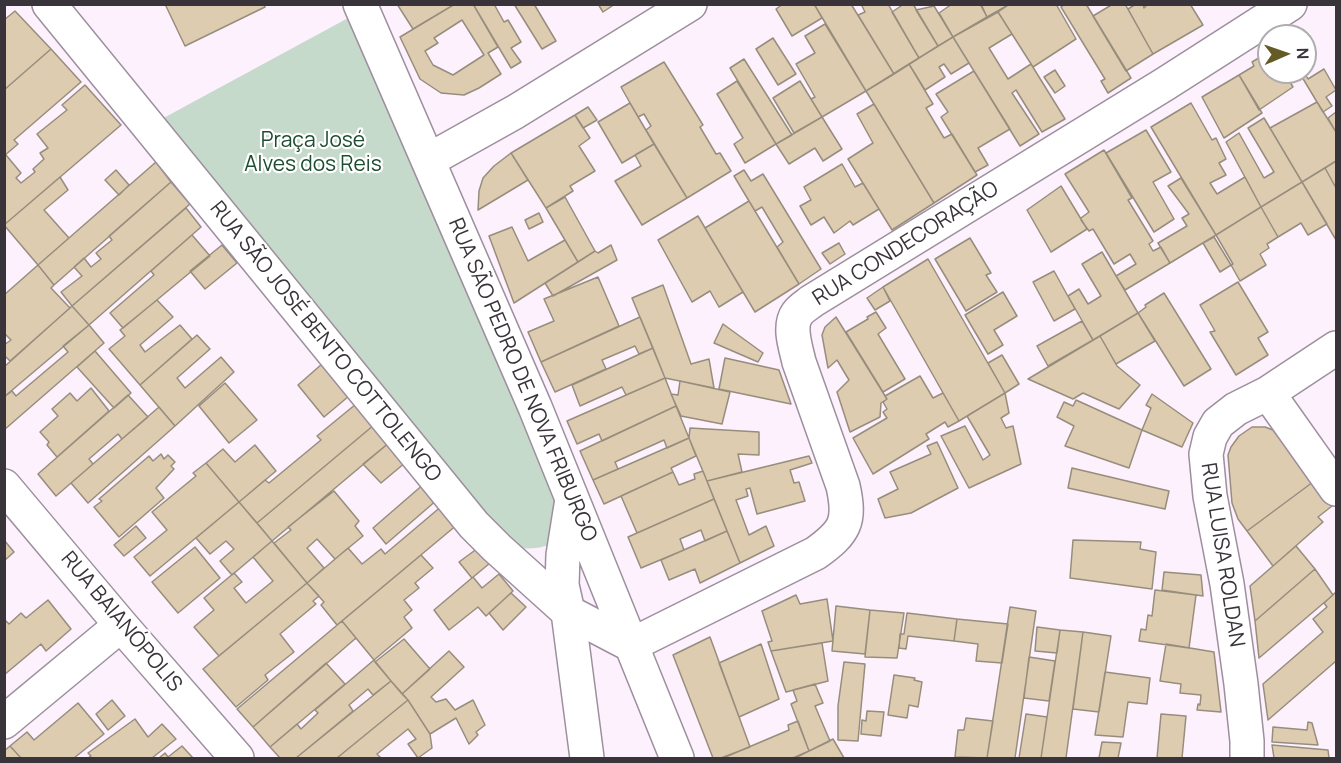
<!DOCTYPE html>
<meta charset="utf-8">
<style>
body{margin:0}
#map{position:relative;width:1341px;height:763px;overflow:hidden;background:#fdf1fe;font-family:Manrope,sans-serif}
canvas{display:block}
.frame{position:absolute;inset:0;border:6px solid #39333a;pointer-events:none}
.north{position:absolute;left:1257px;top:24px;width:60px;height:60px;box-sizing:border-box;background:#fff;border:2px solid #b0adb0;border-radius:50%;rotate:88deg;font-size:16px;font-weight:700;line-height:24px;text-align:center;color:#39333a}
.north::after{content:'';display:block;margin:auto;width:21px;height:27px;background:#645a26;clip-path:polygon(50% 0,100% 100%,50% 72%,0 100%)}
</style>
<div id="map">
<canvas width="1341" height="763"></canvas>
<div class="frame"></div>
<div class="north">N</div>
</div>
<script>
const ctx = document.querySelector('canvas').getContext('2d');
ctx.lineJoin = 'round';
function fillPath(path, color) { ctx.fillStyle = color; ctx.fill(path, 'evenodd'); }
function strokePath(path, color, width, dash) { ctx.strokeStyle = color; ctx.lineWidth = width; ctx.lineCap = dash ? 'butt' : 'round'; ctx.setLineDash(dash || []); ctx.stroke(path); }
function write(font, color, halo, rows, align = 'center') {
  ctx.font = font + ' Manrope,sans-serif'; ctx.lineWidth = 4.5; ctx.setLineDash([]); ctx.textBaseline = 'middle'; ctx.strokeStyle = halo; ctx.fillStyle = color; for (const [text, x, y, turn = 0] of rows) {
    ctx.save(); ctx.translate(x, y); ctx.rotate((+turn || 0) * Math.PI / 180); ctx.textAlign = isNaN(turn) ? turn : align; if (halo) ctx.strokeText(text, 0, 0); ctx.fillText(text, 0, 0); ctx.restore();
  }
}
fillPath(new Path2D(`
 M 361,11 L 565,485 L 552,544 C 534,551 517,548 498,546 L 158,121 Z`), '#c6dacb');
const building = new Path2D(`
 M 165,4 L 264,4 L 265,7 L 185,46 Z
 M 397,4 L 455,4 L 413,29 Z
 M 455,4 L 473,4 L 498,47 L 488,53 L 501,74 L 479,88 L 464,95 L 441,93 L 420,79 L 400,37 ZM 462,20 L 484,55 L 453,75 L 433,65 L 425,51 L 438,43 L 434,38 Z
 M 473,4 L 494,4 L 504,22 L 508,20 L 521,42 L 511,48 L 521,62 L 511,68 Z
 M 514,4 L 534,4 L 556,41 L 542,49 Z
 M 598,4 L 615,4 L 603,12 Z
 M 783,4 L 814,4 L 822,18 L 792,36 L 776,9 Z
 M 814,4 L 851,4 L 894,74 L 866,91 Z
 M 861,4 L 888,4 L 919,58 L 894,74 L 858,15 L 865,12 Z
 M 904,4 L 913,4 L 938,46 L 919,58 L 892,12 Z
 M 952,4 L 980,4 L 987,17 L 953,37 L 939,13 Z
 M 981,4 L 1010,4 L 987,17 Z
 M 1010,4 L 1056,4 L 1076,39 L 1033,67 L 998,12 Z
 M 1065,4 L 1086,4 L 1131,78 L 1108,93 L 1101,81 L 1105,79 L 1061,7 Z
 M 1113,4 L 1125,4 L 1153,54 L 1126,71 L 1093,16 Z
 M 1136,4 L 1143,4 L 1144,8 L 1148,4 L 1190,4 L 1203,25 L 1153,54 L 1128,9 Z
 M 934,6 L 953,37 L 938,46 L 916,10 Z
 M 15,11 L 51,49 L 4,90 L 4,20 Z
 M 998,12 L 1012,34 L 989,48 L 1008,79 L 1031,64 L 1065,119 L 1042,132 L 1016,90 L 1012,93 L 1039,134 L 1020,146 L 953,37 Z
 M 825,24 L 866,91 L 822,117 L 811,99 L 815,97 L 796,64 L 815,53 L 805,36 Z
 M 953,37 L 969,63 L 951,74 L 944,64 L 939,67 L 945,77 L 925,90 L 909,64 Z
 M 773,38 L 796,74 L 778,85 L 756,49 Z
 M 51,49 L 81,82 L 14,140 L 18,144 L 4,156 L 4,90 Z
 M 1269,52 L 1269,72 L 1290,72 L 1291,75 L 1287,77 L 1293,87 L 1259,110 L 1239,75 L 1254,66 L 1252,62 Z
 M 744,59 L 792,135 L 776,144 L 730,68 Z
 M 664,62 L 703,125 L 700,127 L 716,154 L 720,153 L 731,171 L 687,198 L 646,130 L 651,126 L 644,114 L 638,117 L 621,87 Z
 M 909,64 L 933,104 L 926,108 L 944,138 L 952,134 L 977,175 L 934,203 L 866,91 Z
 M 1324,69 L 1336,90 L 1326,97 L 1332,106 L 1323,112 L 1299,72 L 1304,72 L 1308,79 Z
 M 1055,70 L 1065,86 L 1055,93 L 1044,77 Z
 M 974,71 L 1010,129 L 978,148 L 988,165 L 975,172 L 941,117 L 948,112 L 936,94 Z
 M 1239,75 L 1262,113 L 1224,138 L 1202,97 Z
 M 737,81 L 776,144 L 745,163 L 734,144 L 743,138 L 717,94 Z
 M 800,81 L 822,117 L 794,133 L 773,98 Z
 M 85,85 L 121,125 L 4,225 L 4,156 L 6,155 L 21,173 L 16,178 L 21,183 L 35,172 L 33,169 L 44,159 L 40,153 L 48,148 L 37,134 L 67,110 L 62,105 Z
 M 1317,102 L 1336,132 L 1336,161 L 1302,182 L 1270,128 Z
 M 630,103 L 654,144 L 622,163 L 598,122 Z
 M 1191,103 L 1212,140 L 1216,138 L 1226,159 L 1219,163 L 1226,175 L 1210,183 L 1217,194 L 1245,177 L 1261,207 L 1216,235 L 1151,127 Z
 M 874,104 L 934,203 L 892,230 L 848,159 L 873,143 L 857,114 Z
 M 588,107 L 597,120 L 583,128 L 575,115 Z
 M 1336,112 L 1336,132 L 1328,118 Z
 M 575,115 L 590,138 L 579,146 L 595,171 L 570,186 L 573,191 L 546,208 L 511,153 Z
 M 822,117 L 842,149 L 823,161 L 815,148 L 789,164 L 776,144 Z
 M 1264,118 L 1302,182 L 1261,207 L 1226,142 L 1239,133 L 1264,178 L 1274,172 L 1248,128 Z
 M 1146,130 L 1171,172 L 1153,182 L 1174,219 L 1154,232 L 1106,153 Z
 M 654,144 L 687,198 L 642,225 L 615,181 L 641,166 L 635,155 Z
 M 1104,150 L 1132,198 L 1128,200 L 1153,241 L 1149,244 L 1153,251 L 1161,247 L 1170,263 L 1125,290 L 1116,276 L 1136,264 L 1130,254 L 1114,264 L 1093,229 L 1089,231 L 1081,220 L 1081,218 L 1089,212 L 1065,174 Z
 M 511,153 L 528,180 L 478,210 L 479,191 L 483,178 L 494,166 Z
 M 1336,161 L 1336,188 L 1325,168 Z
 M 156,162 L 171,182 L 54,285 L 38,265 Z
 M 842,164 L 855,187 L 863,183 L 879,209 L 853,225 L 850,221 L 834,233 L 824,217 L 811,225 L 800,206 L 811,200 L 804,187 Z
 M 1325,168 L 1336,188 L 1336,240 L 1302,182 Z
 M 116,170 L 129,185 L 119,195 L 105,180 Z
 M 744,170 L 751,181 L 763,174 L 821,269 L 799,284 L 777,247 L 783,242 L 762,207 L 755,211 L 734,176 Z
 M 60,177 L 68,190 L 44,210 L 69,238 L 38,265 L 4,225 Z
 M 1181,178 L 1216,235 L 1170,263 L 1158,243 L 1187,226 L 1182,218 L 1189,214 L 1168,186 Z
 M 171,182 L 190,204 L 72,306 L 61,292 L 82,276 L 74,267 L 84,258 L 91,267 L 101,259 L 96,253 L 112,240 L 109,236 Z
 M 1302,182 L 1327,224 L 1308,235 L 1301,223 L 1278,237 L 1261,207 Z
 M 1061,186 L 1087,229 L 1051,252 L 1027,210 Z
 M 565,197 L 595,251 L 578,262 L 546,208 Z
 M 749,201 L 799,284 L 755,312 L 705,228 Z
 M 1261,207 L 1278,237 L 1267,244 L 1269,248 L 1260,254 L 1266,265 L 1240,281 L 1231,265 L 1233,264 L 1216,235 Z
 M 186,208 L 201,227 L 89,325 L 72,306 Z
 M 539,213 L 543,222 L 529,229 L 525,220 Z
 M 698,216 L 743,292 L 719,307 L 710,291 L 692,302 L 658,240 Z
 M 512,227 L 528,261 L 565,240 L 578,262 L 514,303 L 489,236 Z
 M 192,235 L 210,256 L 123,328 L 110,313 L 154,275 L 151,271 Z
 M 1214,237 L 1231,265 L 1220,272 L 1203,243 Z
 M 970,238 L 991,273 L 986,275 L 997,292 L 966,311 L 935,259 Z
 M 839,243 L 845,254 L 830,264 L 822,253 Z
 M 222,245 L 237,263 L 205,289 L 190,271 Z
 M 611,245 L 617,260 L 553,296 L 545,283 L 595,251 L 598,253 Z
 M 1102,252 L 1138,313 L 1093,340 L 1068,296 L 1079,289 L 1088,304 L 1101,296 L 1082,264 Z
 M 928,259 L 1005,393 L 959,421 L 883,287 Z
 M 38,265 L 54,285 L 51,288 L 70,308 L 10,361 L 4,355 L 4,345 L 11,340 L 4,333 L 4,295 Z
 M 1054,271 L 1075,309 L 1054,321 L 1033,282 Z
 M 598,277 L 619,326 L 541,362 L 528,332 L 554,321 L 544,299 Z
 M 1238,282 L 1268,332 L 1258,338 L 1268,355 L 1236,375 L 1210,332 L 1215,331 L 1200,305 Z
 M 663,285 L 691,364 L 709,359 L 714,388 L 665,378 L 632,298 Z
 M 883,287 L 890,301 L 875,310 L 867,298 Z
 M 1003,292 L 1017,316 L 994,330 L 1003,345 L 988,354 L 965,315 Z
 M 1164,293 L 1211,369 L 1184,386 L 1138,313 L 1146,307 L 1145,305 Z
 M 157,300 L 173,317 L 140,345 L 145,352 L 180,325 L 192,339 L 140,385 L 109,349 L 125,336 L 120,330 Z
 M 72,306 L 89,325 L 4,397 L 4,367 Z
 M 876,312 L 886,328 L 878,334 L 905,379 L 883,392 L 846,332 L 868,319 L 867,317 Z
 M 1138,313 L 1155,341 L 1116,364 L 1100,336 Z
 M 640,317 L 653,348 L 639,354 L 635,346 L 602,360 L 606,369 L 555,392 L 541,362 Z
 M 836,317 L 887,399 L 881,403 L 880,417 L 850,432 L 837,392 L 849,380 L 837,360 L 828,368 L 822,335 L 825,327 Z
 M 1082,321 L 1093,340 L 1048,366 L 1037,346 Z
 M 723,324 L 763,353 L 758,362 L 714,343 Z
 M 89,325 L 104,343 L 4,430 L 4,397 L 12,391 L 16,396 L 68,352 L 63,346 Z
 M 197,335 L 210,349 L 177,378 L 185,388 L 221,357 L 234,372 L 175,426 L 140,385 Z
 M 1100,336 L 1117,366 L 1140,385 L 1119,409 L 1083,393 L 1073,399 L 1028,379 Z
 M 653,348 L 665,378 L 626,395 L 622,387 L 580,406 L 572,385 Z
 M 95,351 L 131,393 L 114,408 L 77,367 Z
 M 1002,355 L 1019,384 L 1005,393 L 988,363 Z
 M 725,358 L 779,370 L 791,404 L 719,389 Z
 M 322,364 L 349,396 L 324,417 L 298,385 Z
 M 920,376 L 933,398 L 943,393 L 959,421 L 948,427 L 945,422 L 926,434 L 929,439 L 873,474 L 853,438 L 887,418 L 883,412 L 887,409 L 883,402 L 887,399 L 885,396 Z
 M 665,378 L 676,406 L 602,441 L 599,434 L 577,444 L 567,421 Z
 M 680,381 L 730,392 L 722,424 L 681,416 L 671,394 L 678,395 Z
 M 225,383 L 257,420 L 229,443 L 199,406 Z
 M 91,388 L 109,411 L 57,457 L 47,445 L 49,442 L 40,432 L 58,416 L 52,409 L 70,393 L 77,401 Z
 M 1005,393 L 1009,413 L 1001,418 L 1006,428 L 1013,426 L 1021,464 L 969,488 L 941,436 L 965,426 L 983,460 L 990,455 L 967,416 Z
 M 1152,394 L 1193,423 L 1182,447 L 1142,430 L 1151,408 L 1146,405 Z
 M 128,395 L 148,417 L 122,439 L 118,434 L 89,459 L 93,464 L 56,496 L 38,474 Z
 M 1076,400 L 1142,430 L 1129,468 L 1065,446 L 1074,426 L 1057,417 L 1064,402 L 1073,406 Z
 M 356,404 L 374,425 L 257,523 L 239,502 L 265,480 L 269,483 L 321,440 L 317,436 Z
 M 676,406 L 689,438 L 667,448 L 664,440 L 615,462 L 618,469 L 593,480 L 580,451 Z
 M 159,407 L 175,426 L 88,503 L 71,483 Z
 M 374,425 L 390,442 L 272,541 L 257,523 Z
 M 1252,427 L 1265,427 L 1273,430 L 1313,482 L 1247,531 L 1238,519 L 1232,503 L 1228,455 L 1231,447 L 1239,436 Z
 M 690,428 L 759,432 L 759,455 L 738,454 L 742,472 L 707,481 L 689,438 Z
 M 689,438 L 696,456 L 671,468 L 673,472 L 604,504 L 593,480 Z
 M 390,442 L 406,462 L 381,483 L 363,464 Z
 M 937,442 L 958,488 L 911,513 L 885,518 L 878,499 L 898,489 L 890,472 L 931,454 L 927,446 Z
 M 255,445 L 276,471 L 239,502 L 206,463 L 223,449 L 235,462 Z
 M 161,454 L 164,459 L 168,455 L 175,462 L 171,466 L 174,469 L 156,488 L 164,498 L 119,537 L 94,507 L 102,501 L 99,499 L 149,456 L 153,461 Z
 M 809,456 L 812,463 L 790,470 L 794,483 L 799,482 L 805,501 L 757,514 L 750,488 L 746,489 L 748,496 L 736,500 L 749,535 L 766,526 L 774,546 L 740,563 L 707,481 Z
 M 206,463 L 239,502 L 150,576 L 134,557 L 167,530 L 152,512 L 196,476 L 193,473 Z
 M 1072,468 L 1169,491 L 1165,509 L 1068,488 Z
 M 703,471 L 714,499 L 637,533 L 621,496 L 673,472 L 679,485 L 695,479 L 694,474 Z
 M 1313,482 L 1332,506 L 1318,517 L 1323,522 L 1273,566 L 1247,531 Z
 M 425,483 L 438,499 L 386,544 L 373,528 Z
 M 334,491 L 359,521 L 355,526 L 363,536 L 335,559 L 317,539 L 307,548 L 324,568 L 307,583 L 274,543 L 291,530 L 288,527 Z
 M 714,499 L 727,531 L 705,541 L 701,530 L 680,539 L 684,550 L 641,568 L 628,537 Z
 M 239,502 L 272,541 L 232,575 L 220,561 L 234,549 L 226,541 L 210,554 L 196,538 Z
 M 443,505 L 458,524 L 337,625 L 321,605 L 324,602 L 307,583 L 348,548 L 362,564 L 381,549 L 385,554 Z
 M 136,526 L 146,538 L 124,556 L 114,545 Z
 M 727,531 L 740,563 L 700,583 L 695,569 L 669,580 L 661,560 Z
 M 4,540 L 14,552 L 4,561 Z
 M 1073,540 L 1141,542 L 1140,549 L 1156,552 L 1152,589 L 1070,578 Z
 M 272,541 L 307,583 L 219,656 L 194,627 L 214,610 L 204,598 L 234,573 L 242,582 L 234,588 L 246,603 L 273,581 L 253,557 Z
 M 1296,546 L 1315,569 L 1255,621 L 1250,586 Z
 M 195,547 L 220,578 L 178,613 L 152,582 Z
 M 478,548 L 490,563 L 472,578 L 459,562 Z
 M 421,555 L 433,568 L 415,583 L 419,588 L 404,600 L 412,610 L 404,617 L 412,628 L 374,660 L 342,621 Z
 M 1315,569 L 1333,595 L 1259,658 L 1255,621 Z
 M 1164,572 L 1201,575 L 1203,596 L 1162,590 Z
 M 499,574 L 513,591 L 486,616 L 478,607 L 449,630 L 434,610 L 473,577 L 482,588 Z
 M 307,583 L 319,596 L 313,601 L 316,604 L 280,634 L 294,652 L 265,675 L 268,680 L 236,707 L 203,669 Z
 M 1155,590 L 1196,595 L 1189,648 L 1139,641 L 1141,629 L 1146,630 L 1148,615 L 1152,616 Z
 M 1336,592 L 1336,661 L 1268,720 L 1263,684 L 1323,632 L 1313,619 L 1327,607 L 1324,603 Z
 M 511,593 L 526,607 L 503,630 L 489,613 Z
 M 796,595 L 800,604 L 827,599 L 833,641 L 771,651 L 768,642 L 772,641 L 762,611 Z
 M 48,600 L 71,629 L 46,651 L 41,644 L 4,675 L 4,619 L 9,624 L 21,613 L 26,618 Z
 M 836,606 L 870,610 L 865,654 L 832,651 Z
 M 1010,607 L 1036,611 L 1015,758 L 987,758 Z
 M 870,610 L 904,613 L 897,658 L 865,657 Z
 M 907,613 L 957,619 L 954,641 L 908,636 L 906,649 L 899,648 L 900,634 L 904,634 Z
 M 957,619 L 1008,624 L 1002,663 L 976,661 L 978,644 L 954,641 Z
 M 342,621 L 356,638 L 253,727 L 237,709 Z
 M 1037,627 L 1060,630 L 1057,653 L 1035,651 Z
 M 1060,630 L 1083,632 L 1066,758 L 1041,758 Z
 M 1083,632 L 1111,636 L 1099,712 L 1073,709 Z
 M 710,637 L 750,747 L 721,758 L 713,758 L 673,655 Z
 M 404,639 L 430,669 L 402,694 L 375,662 Z
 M 822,643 L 828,681 L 786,692 L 771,651 Z
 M 761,644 L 779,699 L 739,717 L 719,663 Z
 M 1166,644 L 1214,652 L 1221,712 L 1197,710 L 1198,704 L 1200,705 L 1201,695 L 1180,693 L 1181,684 L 1160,681 Z
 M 449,651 L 464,667 L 431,697 L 436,702 L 446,699 L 455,710 L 473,700 L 485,725 L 476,732 L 478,735 L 469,744 L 456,718 L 430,734 L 408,700 L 402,694 Z
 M 1029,657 L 1055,661 L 1049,701 L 1024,698 Z
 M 374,660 L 391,681 L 373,695 L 368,689 L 349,705 L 353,711 L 296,758 L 280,758 L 270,747 L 297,724 L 301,729 L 318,713 L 315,710 Z
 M 844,662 L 865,664 L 858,741 L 838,740 L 838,706 Z
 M 326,663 L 345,684 L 270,747 L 253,727 Z
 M 1105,672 L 1150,678 L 1147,704 L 1128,702 L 1123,737 L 1095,735 Z
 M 894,675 L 915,678 L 914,680 L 922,682 L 918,707 L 909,705 L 907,718 L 888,715 Z
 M 391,681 L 408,700 L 337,758 L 296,758 Z
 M 815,684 L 823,703 L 815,706 L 830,741 L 809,751 L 791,704 L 797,701 L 793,690 Z
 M 112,700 L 125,716 L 108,730 L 96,714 Z
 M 408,700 L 430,734 L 432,748 L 418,758 L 408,744 L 416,739 L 408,729 L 377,754 L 381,758 L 337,758 Z
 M 78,703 L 104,734 L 74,758 L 21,758 L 10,746 L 27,732 L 34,740 Z
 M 867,711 L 884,712 L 881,736 L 861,734 L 862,720 L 866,721 Z
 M 1026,714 L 1047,717 L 1041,758 L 1019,758 Z
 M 1161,714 L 1186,716 L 1182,758 L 1157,758 Z
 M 966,718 L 993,721 L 987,758 L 955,757 L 958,730 L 964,730 Z
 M 135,719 L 148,737 L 162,724 L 176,739 L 152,758 L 88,758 L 91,756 L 88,753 Z
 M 798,721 L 809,751 L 793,758 L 723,758 L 789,730 L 788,725 Z
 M 1308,722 L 1312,723 L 1318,745 L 1272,742 L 1273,727 L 1307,730 Z
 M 833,739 L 844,758 L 798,758 L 797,757 Z
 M 1102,742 L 1121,743 L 1118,758 L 1099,758 Z
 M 1272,745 L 1328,750 L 1329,758 L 1274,758 Z
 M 10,746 L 21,758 L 4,758 L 4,751 Z
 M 182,746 L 193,758 L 159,758 L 165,753 L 168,757 Z`);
fillPath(building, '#deccb1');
strokePath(building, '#978d7d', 1.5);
const street = new Path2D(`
 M 49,4 L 474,525 L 497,548 L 568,612 L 631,645 L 816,553 C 845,532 851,522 843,486 L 799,362 C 796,348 788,327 797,314 C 800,309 807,305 812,301 L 1165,84 L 1290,4
 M 360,4 L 535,407 L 677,758
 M 429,160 L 515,112 L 690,4
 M 1268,393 L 1336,489
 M 4,486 L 121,625 L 237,758
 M 572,499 L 563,555 L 562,585 L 568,612 L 587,758
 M 4,722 L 121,625
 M 1247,758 L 1247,741 L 1241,684 L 1227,584 L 1210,496 L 1206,454 L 1210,437 L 1218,423 L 1236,409 L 1268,393 L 1336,348`);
strokePath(street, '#9d8f9e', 36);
strokePath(street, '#fff', 33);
write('21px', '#1d4d30', '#fff', [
 ["Praça José",313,141],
 ["Alves dos Reis",313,165]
]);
write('21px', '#39333a', '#fff', [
 ["RUA CONDECORAÇÃO",906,244,-32],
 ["RUA SÃO JOSÉ BENTO COTTOLENGO",325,342,51],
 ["RUA SÃO PEDRO DE NOVA FRIBURGO",522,380,67],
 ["RUA LUISA ROLDAN",1222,555,81],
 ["RUA BAIANÓPOLIS",121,622,50]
]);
</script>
